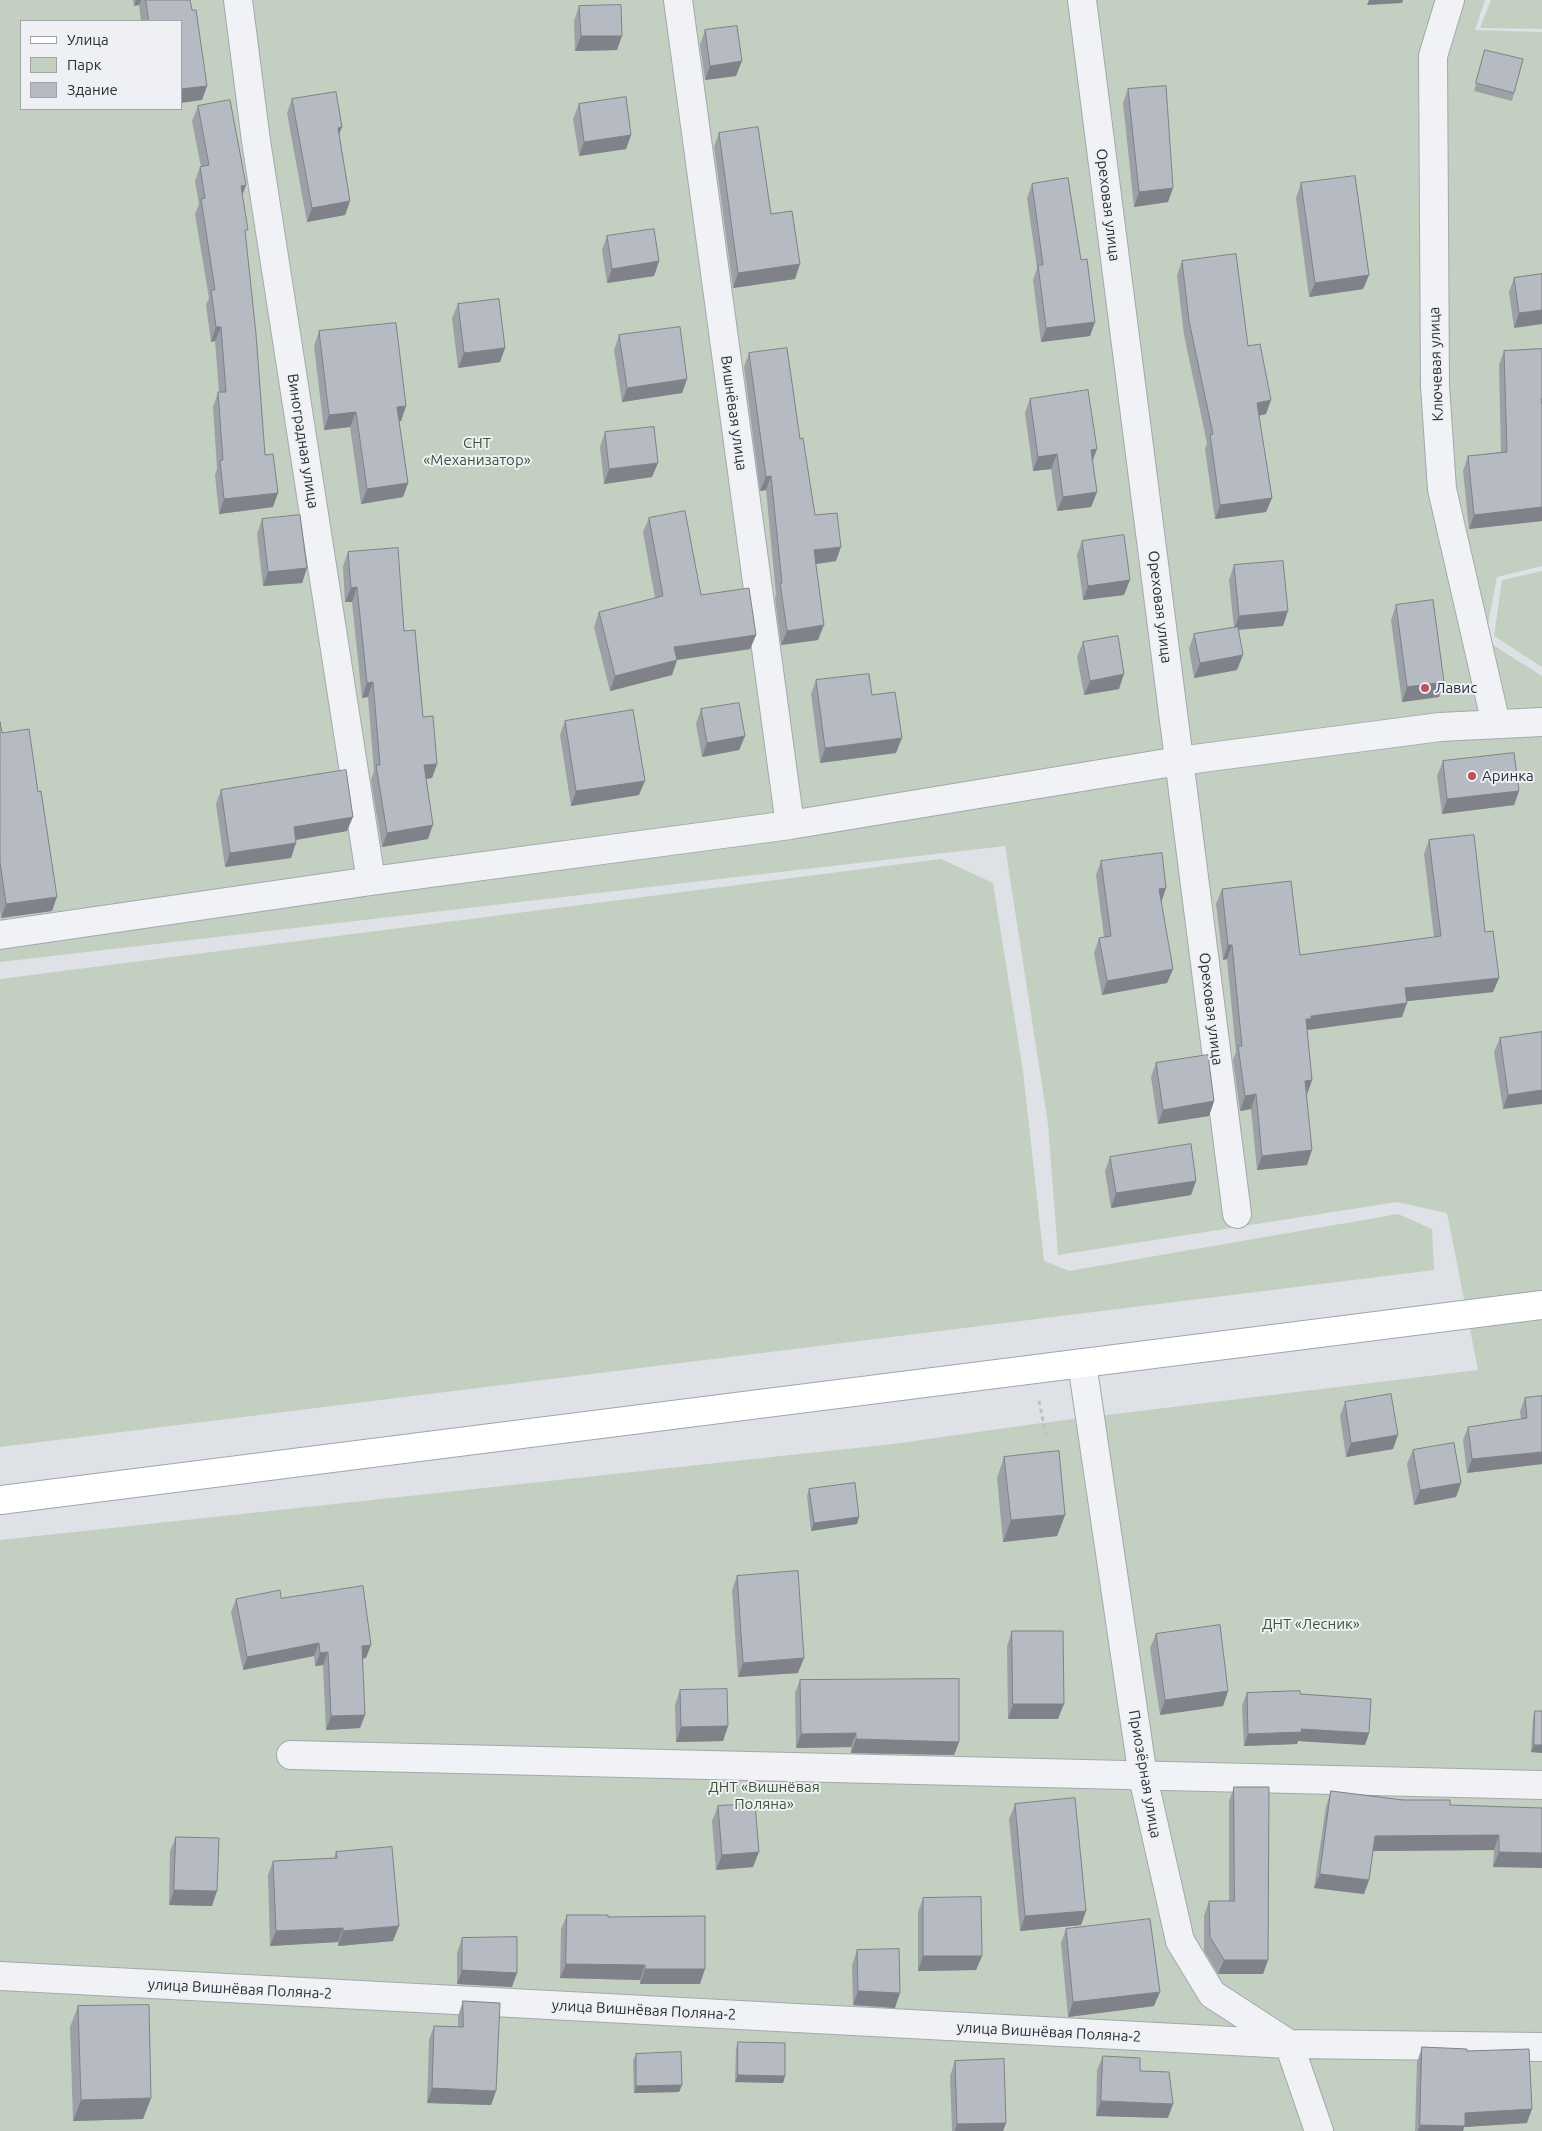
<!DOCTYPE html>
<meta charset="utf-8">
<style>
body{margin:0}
#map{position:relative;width:1542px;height:2131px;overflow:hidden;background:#dee1e6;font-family:Ubuntu,sans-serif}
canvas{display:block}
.legend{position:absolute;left:20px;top:20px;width:162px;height:90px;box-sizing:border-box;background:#eef0f4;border:1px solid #9fa3aa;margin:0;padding:6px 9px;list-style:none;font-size:15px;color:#292f3b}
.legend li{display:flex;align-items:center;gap:10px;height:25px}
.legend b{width:25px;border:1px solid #9fa3aa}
</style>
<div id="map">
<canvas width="1542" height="2131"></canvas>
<ul class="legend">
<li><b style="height:6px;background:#fff"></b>Улица</li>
<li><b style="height:14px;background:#c3cfc1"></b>Парк</li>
<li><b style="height:14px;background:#b6bac2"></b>Здание</li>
</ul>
</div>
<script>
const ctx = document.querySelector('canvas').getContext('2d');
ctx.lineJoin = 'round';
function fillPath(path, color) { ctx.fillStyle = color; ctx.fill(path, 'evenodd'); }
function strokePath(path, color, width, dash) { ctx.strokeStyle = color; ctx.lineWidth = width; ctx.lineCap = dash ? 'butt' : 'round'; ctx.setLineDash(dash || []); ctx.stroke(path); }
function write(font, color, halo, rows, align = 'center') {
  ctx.font = font + ' Ubuntu,sans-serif'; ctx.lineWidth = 4; ctx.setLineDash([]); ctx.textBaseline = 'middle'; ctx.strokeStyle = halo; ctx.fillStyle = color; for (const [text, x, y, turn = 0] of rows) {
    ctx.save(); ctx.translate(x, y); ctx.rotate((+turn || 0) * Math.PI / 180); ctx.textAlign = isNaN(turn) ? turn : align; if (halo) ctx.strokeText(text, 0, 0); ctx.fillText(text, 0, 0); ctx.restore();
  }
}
fillPath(new Path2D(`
 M 0,0 L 1485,0 L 1475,30 L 1542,32 L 1542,566 L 1497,577 L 1485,640 L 1542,676 L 1542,2131 L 0,2131 L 0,1540 L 893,1444 L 1049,1422 L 1478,1370 L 1447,1213 L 1397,1202 L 1058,1255 L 1048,1124 L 1005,846 L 0,962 ZM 21,21 L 181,21 L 181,109 L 21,109 Z
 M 1491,0 L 1542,0 L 1542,29 L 1480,28 Z
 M 1542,571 L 1542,667 L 1494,636 L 1502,580 Z
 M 941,859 L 993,883 L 1023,1071 L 1044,1261 L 1069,1271 L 1398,1214 L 1432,1229 L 1434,1270 L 0,1447 L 0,979 Z`), '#c3cfc1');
const minor = new Path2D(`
 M 238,0 L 256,141 L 371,881
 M 678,0 L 790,825
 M 1082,0 L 1237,1214
 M 1450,0 L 1433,56 L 1435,386 L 1442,489 L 1496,724
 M 0,935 L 371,881 L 790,825 L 1179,761 L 1440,727 L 1542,722
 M 1082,1363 L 1143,1777 L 1180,1941 L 1212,1994 L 1289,2044 L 1319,2131
 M 291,1755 L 1542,1785
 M 0,1976 L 1289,2044 L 1542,2047`);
const major = new Path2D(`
 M 0,1500 L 1542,1305`);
strokePath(minor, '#a4a8af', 30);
strokePath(major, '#9fa5b0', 30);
strokePath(new Path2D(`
 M 1039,1401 L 1046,1435`), '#bdbfc5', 3, [4, 4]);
strokePath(minor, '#f1f2f5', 28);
strokePath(major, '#fff', 28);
fillPath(new Path2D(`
 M 133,0 L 190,0 L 192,10 L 207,86 L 202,100 L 181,21 L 141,21 L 139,5 L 134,6 Z
 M 579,6 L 617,50 L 575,51 L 574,21 Z
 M 705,30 L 736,76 L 705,80 L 700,45 Z
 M 1485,50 L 1514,93 L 1512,101 L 1474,91 Z
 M 1128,89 L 1168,202 L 1134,207 L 1123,103 Z
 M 292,99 L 342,127 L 339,134 L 350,201 L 345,215 L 307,222 L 287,113 Z
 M 579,104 L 631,135 L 626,149 L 579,156 L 573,119 Z
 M 198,106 L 246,185 L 242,195 L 245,237 L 265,455 L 273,507 L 219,514 L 215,475 L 217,469 L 213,407 L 218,392 L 219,392 L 215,341 L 211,342 L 206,305 L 209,298 L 195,214 L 199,204 L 195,181 L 200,167 L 201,167 L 192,121 Z
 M 719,133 L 771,214 L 795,279 L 733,288 L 714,147 Z
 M 1301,183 L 1369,275 L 1363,289 L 1309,297 L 1296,198 Z
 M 1032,184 L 1081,260 L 1095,322 L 1090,336 L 1041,342 L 1033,280 L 1037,268 L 1027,198 Z
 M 607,236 L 659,261 L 654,276 L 607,283 L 602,250 Z
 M 1182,261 L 1248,346 L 1266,414 L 1259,416 L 1272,498 L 1266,512 L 1215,519 L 1205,449 L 1207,443 L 1184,335 L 1177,275 Z
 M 1542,274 L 1514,328 L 1509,292 L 1514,278 Z
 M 458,304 L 505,348 L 500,362 L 458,368 L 452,318 Z
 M 319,331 L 406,406 L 401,421 L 399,421 L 408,483 L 403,497 L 361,504 L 350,427 L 324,430 L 314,346 Z
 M 619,335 L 687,379 L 682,393 L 622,402 L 614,350 Z
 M 1542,349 L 1542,521 L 1469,529 L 1463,471 L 1468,456 L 1501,452 L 1499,365 L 1504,351 Z
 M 749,353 L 800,439 L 815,515 L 836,561 L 816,564 L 818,640 L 781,645 L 775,598 L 776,594 L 766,490 L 760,491 L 744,367 Z
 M 1030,399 L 1092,461 L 1097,492 L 1091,507 L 1057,511 L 1051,469 L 1033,471 L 1025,413 Z
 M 605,432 L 652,477 L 604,484 L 600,447 Z
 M 649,518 L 701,595 L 756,635 L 750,649 L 677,660 L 672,675 L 610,691 L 594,627 L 599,612 L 655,598 L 643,532 Z
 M 262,519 L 307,568 L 302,583 L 263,586 L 257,534 Z
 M 1082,541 L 1124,595 L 1083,600 L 1077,555 Z
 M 348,552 L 404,631 L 423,717 L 437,764 L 432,778 L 426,779 L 428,839 L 382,847 L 371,780 L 374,771 L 368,697 L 362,698 L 352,602 L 345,602 L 343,566 Z
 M 1234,565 L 1283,626 L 1238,630 L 1237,670 L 1194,678 L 1189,649 L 1194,634 L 1234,628 L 1229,580 Z
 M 1396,605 L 1439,697 L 1402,702 L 1391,620 Z
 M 1083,642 L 1119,689 L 1084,695 L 1077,657 Z
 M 816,680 L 896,753 L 820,763 L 811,694 Z
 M 701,709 L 745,736 L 739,750 L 702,757 L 696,724 Z
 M 565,721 L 639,795 L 571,806 L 560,735 Z
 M 0,722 L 2,733 L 52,911 L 1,918 L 0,909 Z
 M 1443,761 L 1519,791 L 1514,805 L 1442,814 L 1437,776 Z
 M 221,790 L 347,831 L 296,840 L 291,858 L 225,867 L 216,804 Z
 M 1429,840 L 1485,932 L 1499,978 L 1493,992 L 1407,1001 L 1402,1017 L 1307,1030 L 1312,1080 L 1307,1094 L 1307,1165 L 1257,1170 L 1251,1109 L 1240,1111 L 1233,1060 L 1236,1052 L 1227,959 L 1223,960 L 1216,904 L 1222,889 L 1300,955 L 1434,937 L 1424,854 Z
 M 1101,861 L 1161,902 L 1173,969 L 1167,983 L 1102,995 L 1094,953 L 1099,938 L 1104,937 L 1096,875 Z
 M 1542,1032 L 1503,1109 L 1494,1052 L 1500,1038 Z
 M 1156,1063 L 1214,1101 L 1209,1116 L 1158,1124 L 1151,1077 Z
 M 1110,1157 L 1196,1181 L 1191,1195 L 1111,1208 L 1105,1171 Z
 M 1542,1396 L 1542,1464 L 1467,1473 L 1463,1440 L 1468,1427 L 1521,1419 L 1520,1411 L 1525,1398 Z
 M 1345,1402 L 1393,1449 L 1346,1457 L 1340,1416 Z
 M 1413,1450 L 1461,1483 L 1456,1497 L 1414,1505 L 1407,1464 Z
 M 1004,1457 L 1065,1515 L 1057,1536 L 1003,1542 L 997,1478 Z
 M 809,1489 L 857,1524 L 811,1531 L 807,1496 Z
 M 737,1576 L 798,1673 L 738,1677 L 732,1590 Z
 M 281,1598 L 366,1658 L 362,1659 L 365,1715 L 360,1728 L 326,1730 L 323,1665 L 315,1666 L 314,1656 L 243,1670 L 231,1612 L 236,1599 Z
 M 1012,1631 L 1058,1719 L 1008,1719 L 1007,1646 Z
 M 1156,1634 L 1228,1691 L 1223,1706 L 1160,1715 L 1150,1648 Z
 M 800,1680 L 959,1742 L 954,1755 L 851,1753 L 851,1747 L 796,1748 L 795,1693 Z
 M 680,1690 L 728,1726 L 723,1741 L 676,1742 L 675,1705 Z
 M 1247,1693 L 1300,1694 L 1369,1733 L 1365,1745 L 1298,1741 L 1297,1744 L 1244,1746 L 1242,1705 Z
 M 1535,1711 L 1542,1711 L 1542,1753 L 1531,1752 L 1533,1718 Z
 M 1234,1787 L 1268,1960 L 1263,1974 L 1218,1974 L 1204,1951 L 1204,1916 L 1209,1901 L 1229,1901 L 1229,1801 Z
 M 1331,1791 L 1403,1800 L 1450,1805 L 1542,1808 L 1493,1867 L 1494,1850 L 1373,1851 L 1369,1880 L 1364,1894 L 1314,1888 L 1326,1806 Z
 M 1015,1804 L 1086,1911 L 1081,1925 L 1020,1931 L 1009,1819 Z
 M 718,1806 L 753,1867 L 716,1870 L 712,1821 Z
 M 176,1837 L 212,1906 L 169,1905 L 170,1851 Z
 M 336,1852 L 393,1941 L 338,1946 L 338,1942 L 270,1946 L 268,1875 L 273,1861 L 334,1858 Z
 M 923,1898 L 982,1956 L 976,1970 L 918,1971 L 918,1912 Z
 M 567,1915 L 608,1917 L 700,1984 L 640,1984 L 640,1980 L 560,1978 L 561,1929 Z
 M 1066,1929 L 1154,2006 L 1068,2017 L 1061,1943 Z
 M 462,1938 L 512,1987 L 457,1984 L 457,1953 Z
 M 857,1950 L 895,2008 L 853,2005 L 852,1965 Z
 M 463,2001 L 496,2091 L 491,2105 L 427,2103 L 429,2040 L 434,2026 L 458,2027 L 458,2016 Z
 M 78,2006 L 151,2098 L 143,2119 L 73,2121 L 70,2027 Z
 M 738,2042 L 785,2076 L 783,2083 L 735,2082 L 736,2049 Z
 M 1422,2047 L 1467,2051 L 1527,2123 L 1464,2127 L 1463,2131 L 1415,2131 L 1417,2062 Z
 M 636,2054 L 682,2085 L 679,2092 L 634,2093 L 633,2061 Z
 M 1103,2056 L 1140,2071 L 1168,2118 L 1096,2116 L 1097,2070 Z
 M 955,2061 L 1006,2123 L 1003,2131 L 952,2131 L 950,2076 Z`), '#9da0a7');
fillPath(new Path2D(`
 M 136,0 L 141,0 L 139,5 L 134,6 Z
 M 1369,0 L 1403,0 L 1402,3 L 1367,5 Z
 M 581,36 L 622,36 L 617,50 L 575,51 Z
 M 742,61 L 736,76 L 705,80 L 710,66 Z
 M 207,86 L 202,100 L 181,103 L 181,89 Z
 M 342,127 L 336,141 L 338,128 Z
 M 631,135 L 626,149 L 579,156 L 584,142 Z
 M 246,185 L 241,199 L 241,186 Z
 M 1173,188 L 1168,202 L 1134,207 L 1139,192 Z
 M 350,201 L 345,215 L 307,222 L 312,208 Z
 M 659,261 L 654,276 L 607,283 L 612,269 Z
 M 800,264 L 795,279 L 733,288 L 738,273 Z
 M 1369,275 L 1363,289 L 1309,297 L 1315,283 Z
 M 1542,310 L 1542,324 L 1514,328 L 1519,313 Z
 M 1095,322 L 1090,336 L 1041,342 L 1046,328 Z
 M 216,327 L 221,327 L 215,341 L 211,342 Z
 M 505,348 L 500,362 L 458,368 L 464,353 Z
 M 687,379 L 682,393 L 622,402 L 627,388 Z
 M 1271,400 L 1266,414 L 1252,417 L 1257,403 Z
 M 406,406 L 401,421 L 392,422 L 397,407 Z
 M 356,412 L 350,427 L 324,430 L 329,415 Z
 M 1097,449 L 1092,463 L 1091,450 Z
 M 1057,454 L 1051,469 L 1033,471 L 1038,457 Z
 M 658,463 L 652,477 L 604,484 L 609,469 Z
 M 771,476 L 766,490 L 760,491 L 766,477 Z
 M 408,483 L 403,497 L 361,504 L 367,489 Z
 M 1097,492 L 1091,507 L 1057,511 L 1063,497 Z
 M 278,493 L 273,507 L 219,514 L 224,499 Z
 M 1272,498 L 1266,512 L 1215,519 L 1220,505 Z
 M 1542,507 L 1542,521 L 1469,529 L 1474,515 Z
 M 841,547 L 836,561 L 809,565 L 814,550 Z
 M 307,568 L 302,583 L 263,586 L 268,572 Z
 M 1130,580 L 1124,595 L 1083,600 L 1088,586 Z
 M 357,587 L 352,602 L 345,602 L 351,588 Z
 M 1288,611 L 1283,626 L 1234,630 L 1239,616 Z
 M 824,625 L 818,640 L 781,645 L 787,631 Z
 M 756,635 L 750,649 L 669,661 L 674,647 Z
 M 1243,655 L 1237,670 L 1194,678 L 1200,663 Z
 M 677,660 L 672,675 L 610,691 L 615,676 Z
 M 1124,674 L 1119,689 L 1084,695 L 1090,681 Z
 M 373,682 L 368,697 L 362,698 L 367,683 Z
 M 1444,682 L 1439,697 L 1402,702 L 1407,687 Z
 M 745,736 L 739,750 L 702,757 L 707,743 Z
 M 902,738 L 896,753 L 820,763 L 825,748 Z
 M 437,764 L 432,778 L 419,780 L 424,765 Z
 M 645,781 L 639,795 L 571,806 L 576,791 Z
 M 1519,791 L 1514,805 L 1442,814 L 1447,799 Z
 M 353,817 L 347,831 L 289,841 L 294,827 Z
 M 433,825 L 428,839 L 382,847 L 387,833 Z
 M 296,843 L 291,858 L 225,867 L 230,853 Z
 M 1166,888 L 1161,903 L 1159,889 Z
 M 57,897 L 52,911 L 1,918 L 6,904 Z
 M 1228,945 L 1232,945 L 1227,959 L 1223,960 Z
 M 1173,969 L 1167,983 L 1102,995 L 1107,981 Z
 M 1499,978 L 1493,992 L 1400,1002 L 1405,988 Z
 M 1407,1003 L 1402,1017 L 1307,1030 L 1306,1033 L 1306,1019 L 1311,1016 Z
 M 1312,1080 L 1307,1094 L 1305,1081 Z
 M 1542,1090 L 1542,1104 L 1503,1109 L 1508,1095 Z
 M 1256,1094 L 1251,1109 L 1240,1111 L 1245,1096 Z
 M 1214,1101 L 1209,1116 L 1158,1124 L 1163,1110 Z
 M 1312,1150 L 1307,1165 L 1257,1170 L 1262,1156 Z
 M 1196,1181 L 1191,1195 L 1111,1208 L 1116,1193 Z
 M 1398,1435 L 1393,1449 L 1346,1457 L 1351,1443 Z
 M 1542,1452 L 1542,1464 L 1467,1473 L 1472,1459 Z
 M 1461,1483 L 1456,1497 L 1414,1505 L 1420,1490 Z
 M 1065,1515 L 1057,1536 L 1003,1542 L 1011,1520 Z
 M 859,1517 L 857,1524 L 811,1531 L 814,1523 Z
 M 319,1643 L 314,1656 L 243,1670 L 247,1657 Z
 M 371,1645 L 366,1658 L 357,1660 L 362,1646 Z
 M 328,1652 L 323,1665 L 315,1666 L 320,1653 Z
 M 804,1658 L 798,1673 L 738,1677 L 743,1663 Z
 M 1228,1691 L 1223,1706 L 1160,1715 L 1165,1700 Z
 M 1013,1704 L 1064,1704 L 1058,1719 L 1008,1719 Z
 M 365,1715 L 360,1728 L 326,1730 L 331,1716 Z
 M 728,1726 L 723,1741 L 676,1742 L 681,1727 Z
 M 1301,1729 L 1369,1733 L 1365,1745 L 1298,1741 L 1297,1744 L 1244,1746 L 1248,1734 Z
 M 856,1733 L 851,1747 L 796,1748 L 801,1734 Z
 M 856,1739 L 959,1742 L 954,1755 L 851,1753 Z
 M 1534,1745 L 1542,1745 L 1542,1753 L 1531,1752 Z
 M 1499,1835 L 1494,1850 L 1369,1851 L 1375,1836 Z
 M 759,1852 L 753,1867 L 716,1870 L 722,1855 Z
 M 1499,1852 L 1542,1853 L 1542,1868 L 1493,1867 Z
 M 1320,1874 L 1369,1880 L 1364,1894 L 1314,1888 Z
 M 174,1890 L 217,1891 L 212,1906 L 169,1905 Z
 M 1086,1911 L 1081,1925 L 1020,1931 L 1025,1916 Z
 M 399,1926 L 393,1941 L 338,1946 L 343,1931 Z
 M 343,1928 L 338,1942 L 270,1946 L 276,1931 Z
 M 923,1956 L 982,1956 L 976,1970 L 918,1971 Z
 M 1224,1960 L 1268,1960 L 1263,1974 L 1218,1974 Z
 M 566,1964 L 645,1965 L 640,1980 L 560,1978 Z
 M 645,1969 L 705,1969 L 700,1984 L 640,1984 Z
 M 462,1970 L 517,1973 L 512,1987 L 457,1984 Z
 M 858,1991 L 900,1993 L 895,2008 L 853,2005 Z
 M 1160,1992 L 1154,2006 L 1068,2017 L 1073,2002 Z
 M 738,2075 L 785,2076 L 783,2083 L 735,2082 Z
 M 682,2085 L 679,2092 L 634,2093 L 636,2086 Z
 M 432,2088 L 496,2091 L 491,2105 L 427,2103 Z
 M 151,2098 L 143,2119 L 73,2121 L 81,2100 Z
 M 1101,2101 L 1173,2104 L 1168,2118 L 1096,2116 Z
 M 1532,2109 L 1527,2123 L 1464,2127 L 1463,2131 L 1418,2131 L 1420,2125 L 1465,2113 Z
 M 1006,2123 L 1003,2131 L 955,2131 L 957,2124 Z`), '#7f8288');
const building = new Path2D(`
 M 146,0 L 190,0 L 192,10 L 196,10 L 207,86 L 181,89 L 181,21 L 149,21 Z
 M 621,5 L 622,36 L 581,36 L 579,6 Z
 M 737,26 L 742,61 L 710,66 L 705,30 Z
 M 1485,50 L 1523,59 L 1514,93 L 1476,83 Z
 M 1166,86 L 1173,188 L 1139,192 L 1128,89 Z
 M 336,92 L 342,127 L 338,128 L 350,201 L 312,208 L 292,99 Z
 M 626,97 L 631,135 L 584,142 L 579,104 Z
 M 230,100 L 246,185 L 241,186 L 248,230 L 245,230 L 256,334 L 265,455 L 273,454 L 278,493 L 224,499 L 220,461 L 223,460 L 218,392 L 226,392 L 221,327 L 216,327 L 211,290 L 215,290 L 201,199 L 205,198 L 200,167 L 209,165 L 198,106 Z
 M 758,127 L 771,214 L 792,211 L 800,264 L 738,273 L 719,133 Z
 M 1355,176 L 1369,275 L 1315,283 L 1301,183 Z
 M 1068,178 L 1081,260 L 1087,259 L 1095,322 L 1046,328 L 1038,265 L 1043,265 L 1032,184 Z
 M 654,229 L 659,261 L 612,269 L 607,236 Z
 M 1236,254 L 1248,346 L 1260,344 L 1271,400 L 1257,403 L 1272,498 L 1220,505 L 1210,435 L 1213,434 L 1189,321 L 1182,261 Z
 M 1542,274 L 1542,310 L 1519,313 L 1514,278 Z
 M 499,299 L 505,348 L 464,353 L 458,304 Z
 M 396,323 L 406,406 L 397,407 L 408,483 L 367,489 L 356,412 L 329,415 L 319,331 Z
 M 680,327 L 687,379 L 627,388 L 619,335 Z
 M 787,348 L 800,439 L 803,438 L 815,515 L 837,513 L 841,547 L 814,550 L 824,625 L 787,631 L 780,583 L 782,583 L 771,476 L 766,477 L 749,353 Z
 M 1542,349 L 1542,399 L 1541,399 L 1542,405 L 1542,507 L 1474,515 L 1468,456 L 1507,452 L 1504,351 Z
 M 1088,390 L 1097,449 L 1091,450 L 1097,492 L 1063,497 L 1057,454 L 1038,457 L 1030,399 Z
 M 654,427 L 658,463 L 609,469 L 605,432 Z
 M 685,511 L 701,595 L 749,588 L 756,635 L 674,647 L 677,660 L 615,676 L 599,612 L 663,596 L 649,518 Z
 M 300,515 L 307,568 L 268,572 L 262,519 Z
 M 1124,535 L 1130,580 L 1088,586 L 1082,541 Z
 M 398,548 L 404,631 L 415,630 L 423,717 L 433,716 L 437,764 L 424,765 L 433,825 L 387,833 L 376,765 L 380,765 L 373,682 L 367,683 L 357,587 L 351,588 L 348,552 Z
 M 1283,561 L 1288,611 L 1239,616 L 1234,565 Z
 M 1433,600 L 1444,682 L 1407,687 L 1396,605 Z
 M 1238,627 L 1243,655 L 1200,663 L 1194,634 Z
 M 1118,636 L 1124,674 L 1090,681 L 1083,642 Z
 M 869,674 L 872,695 L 895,692 L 902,738 L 825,748 L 816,680 Z
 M 739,703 L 745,736 L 707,743 L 701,709 Z
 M 633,710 L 645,781 L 576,791 L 565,721 Z
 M 0,722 L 2,733 L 29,729 L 38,792 L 41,791 L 57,897 L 6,904 L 0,862 Z
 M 1514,753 L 1519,791 L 1447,799 L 1443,761 Z
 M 346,770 L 353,817 L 294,827 L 296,843 L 230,853 L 221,790 Z
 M 1474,835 L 1485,932 L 1493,931 L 1499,978 L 1405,988 L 1407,1003 L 1311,1016 L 1311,1019 L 1306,1019 L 1312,1080 L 1305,1081 L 1312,1150 L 1262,1156 L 1256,1094 L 1245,1096 L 1238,1046 L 1242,1046 L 1232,945 L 1228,945 L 1222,889 L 1291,881 L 1300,955 L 1441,936 L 1429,840 Z
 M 1162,853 L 1166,888 L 1159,889 L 1173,969 L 1107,981 L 1099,938 L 1111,936 L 1101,861 Z
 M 1542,1032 L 1542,1090 L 1508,1095 L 1500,1038 Z
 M 1208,1055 L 1214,1101 L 1163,1110 L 1156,1063 Z
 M 1191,1144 L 1196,1181 L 1116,1193 L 1110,1157 Z
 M 1391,1394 L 1398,1435 L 1351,1443 L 1345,1402 Z
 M 1542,1396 L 1542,1452 L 1472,1459 L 1468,1427 L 1527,1418 L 1525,1398 Z
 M 1454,1443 L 1461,1483 L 1420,1490 L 1413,1450 Z
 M 1059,1451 L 1065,1515 L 1011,1520 L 1004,1457 Z
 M 855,1483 L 859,1517 L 814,1523 L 809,1489 Z
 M 798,1571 L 804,1658 L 743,1663 L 737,1576 Z
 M 363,1586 L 371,1645 L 362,1646 L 365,1715 L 331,1716 L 328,1652 L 320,1653 L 319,1643 L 247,1657 L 236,1599 L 280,1590 L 281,1598 Z
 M 1220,1625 L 1228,1691 L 1165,1700 L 1156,1634 Z
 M 1012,1631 L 1063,1631 L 1064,1704 L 1013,1704 Z
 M 959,1679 L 959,1742 L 856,1739 L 856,1733 L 801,1734 L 800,1680 Z
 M 727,1689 L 728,1726 L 681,1727 L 680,1690 Z
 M 1300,1691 L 1300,1694 L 1371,1699 L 1369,1733 L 1301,1729 L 1302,1732 L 1248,1734 L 1247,1693 Z
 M 1535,1711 L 1542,1711 L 1542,1745 L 1534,1745 Z
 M 1234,1787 L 1269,1787 L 1268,1960 L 1224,1960 L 1210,1937 L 1209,1901 L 1234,1901 Z
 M 1331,1791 L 1403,1800 L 1450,1800 L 1450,1805 L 1542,1808 L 1542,1853 L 1499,1852 L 1499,1835 L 1375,1836 L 1369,1880 L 1320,1874 Z
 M 1075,1798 L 1086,1911 L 1025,1916 L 1015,1804 Z
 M 755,1804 L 759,1852 L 722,1855 L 718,1806 Z
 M 176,1837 L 219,1838 L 217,1891 L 174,1890 Z
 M 392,1847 L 399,1926 L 343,1931 L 343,1928 L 276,1931 L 273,1861 L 337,1858 L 336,1852 Z
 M 981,1897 L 982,1956 L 923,1956 L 923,1898 Z
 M 567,1915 L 608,1915 L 608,1917 L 705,1916 L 705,1969 L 645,1969 L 645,1965 L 566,1964 Z
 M 1150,1919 L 1160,1992 L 1073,2002 L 1066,1929 Z
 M 517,1937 L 517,1973 L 462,1970 L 462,1938 Z
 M 899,1949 L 900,1993 L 858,1991 L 857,1950 Z
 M 463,2001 L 500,2003 L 496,2091 L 432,2088 L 434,2026 L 463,2027 Z
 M 149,2005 L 151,2098 L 81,2100 L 78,2006 Z
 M 738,2042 L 785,2043 L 785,2076 L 738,2075 Z
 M 1422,2047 L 1467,2049 L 1467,2051 L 1529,2049 L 1532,2109 L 1465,2113 L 1465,2126 L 1420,2125 Z
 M 681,2052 L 682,2085 L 636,2086 L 636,2054 Z
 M 1103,2056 L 1140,2058 L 1140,2071 L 1169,2072 L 1173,2104 L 1101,2101 Z
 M 1004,2059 L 1006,2123 L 957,2124 L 955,2061 Z`);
fillPath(building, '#b6bac2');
strokePath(building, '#7f8288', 1);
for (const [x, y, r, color] of [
 [1425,688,5,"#be515a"],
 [1472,776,5,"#be515a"]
]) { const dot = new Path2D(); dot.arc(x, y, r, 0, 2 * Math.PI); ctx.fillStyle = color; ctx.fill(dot); strokePath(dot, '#eef0f4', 2); }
write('15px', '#292f3b', '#eef0f4', [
 ["Ореховая улица",1108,205,83],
 ["Ключевая улица",1436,364,-92],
 ["Вишнёвая улица",734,413,82],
 ["Виноградная улица",303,441,81],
 ["Ореховая улица",1160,607,83],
 ["Ореховая улица",1211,1009,83],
 ["Приозёрная улица",1145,1774,80],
 ["улица Вишнёвая Поляна-2",240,1989,3],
 ["улица Вишнёвая Поляна-2",644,2010,3],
 ["улица Вишнёвая Поляна-2",1049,2032,3]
]);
write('15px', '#3c5538', '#eef0f4', [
 ["СНТ",477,443],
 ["«Механизатор»",477,460],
 ["ДНТ «Лесник»",1311,1624],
 ["ДНТ «Вишнёвая",764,1787],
 ["Поляна»",764,1804]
]);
write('15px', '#292f3b', '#eef0f4', [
 ["Лавис",1435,688],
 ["Аринка",1482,776]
], 'left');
</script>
